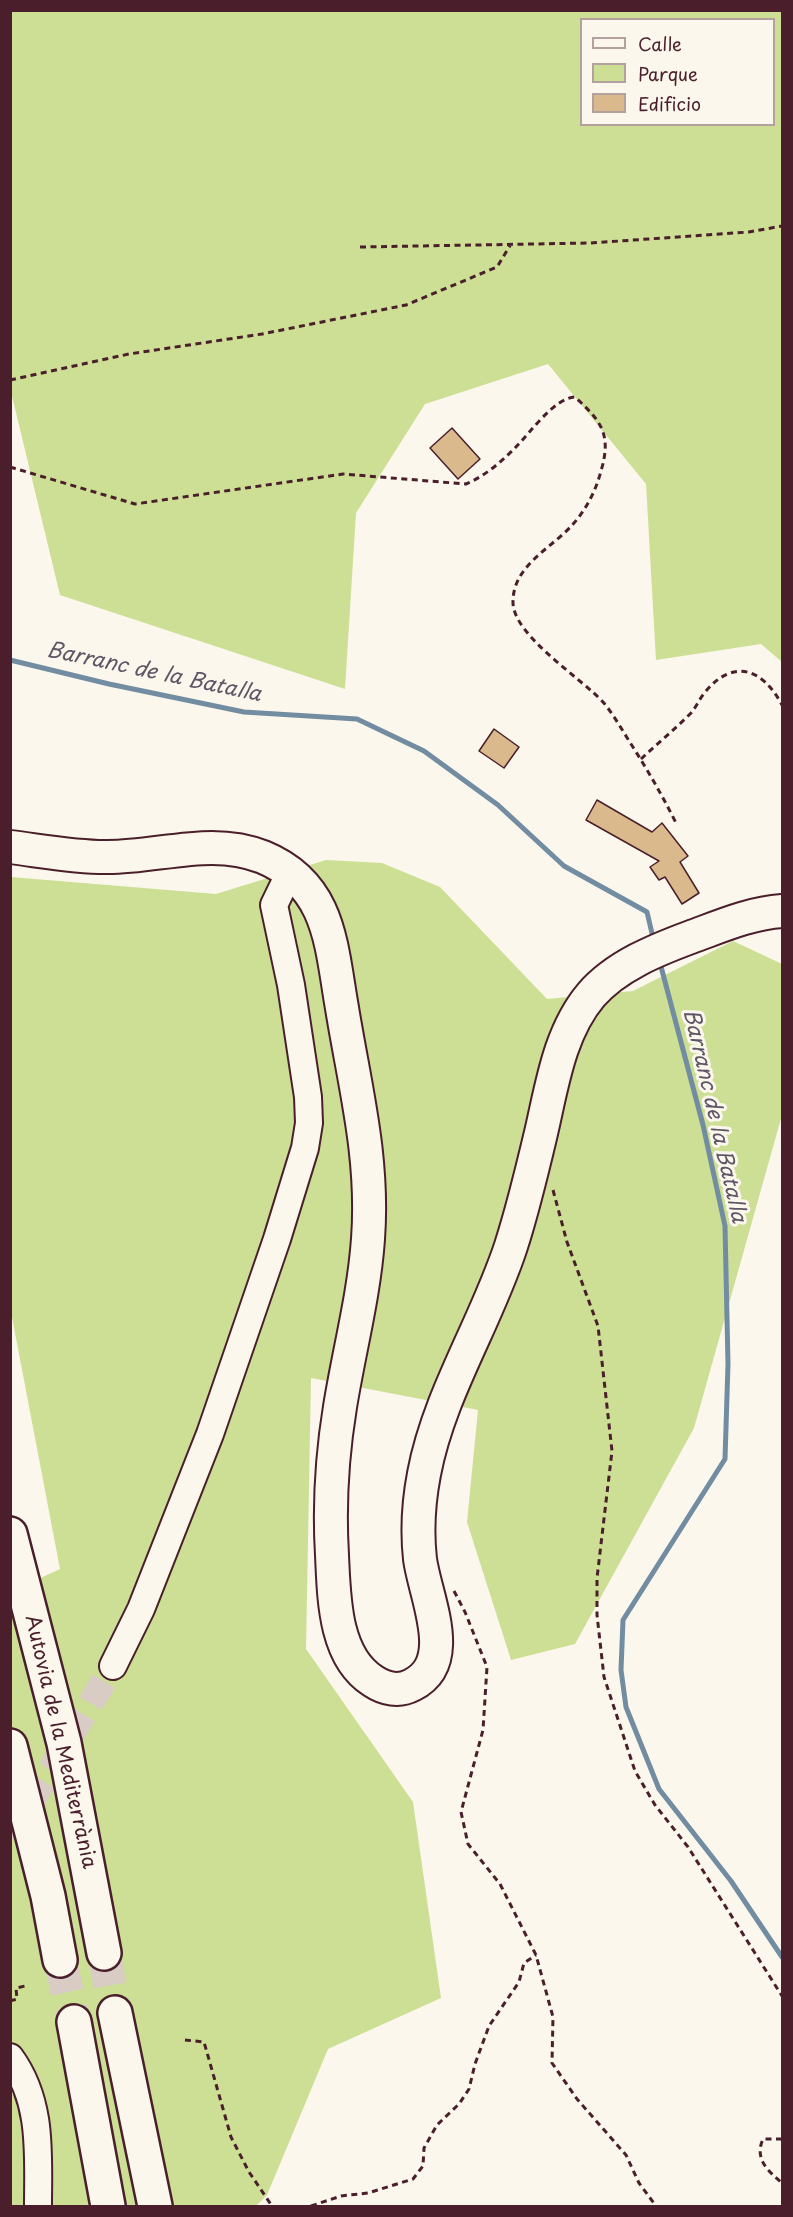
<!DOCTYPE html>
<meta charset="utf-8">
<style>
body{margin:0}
#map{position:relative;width:793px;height:2217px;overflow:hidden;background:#fbf7ec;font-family:"Playpen Sans",sans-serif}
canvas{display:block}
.frame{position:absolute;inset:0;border:12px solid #4a1f2b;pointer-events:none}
.legend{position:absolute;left:580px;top:18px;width:195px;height:108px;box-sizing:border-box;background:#fbf7ec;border:2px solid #b4a19f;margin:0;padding:8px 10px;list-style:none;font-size:18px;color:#4a1f2b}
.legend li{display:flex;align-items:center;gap:12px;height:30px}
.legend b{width:30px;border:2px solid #b4a19f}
</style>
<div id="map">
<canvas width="793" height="2217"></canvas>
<div class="frame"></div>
<ul class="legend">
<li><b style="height:8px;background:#fbf7ec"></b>Calle</li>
<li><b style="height:16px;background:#ccdf94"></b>Parque</li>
<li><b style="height:16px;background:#daba8d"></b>Edificio</li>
</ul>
</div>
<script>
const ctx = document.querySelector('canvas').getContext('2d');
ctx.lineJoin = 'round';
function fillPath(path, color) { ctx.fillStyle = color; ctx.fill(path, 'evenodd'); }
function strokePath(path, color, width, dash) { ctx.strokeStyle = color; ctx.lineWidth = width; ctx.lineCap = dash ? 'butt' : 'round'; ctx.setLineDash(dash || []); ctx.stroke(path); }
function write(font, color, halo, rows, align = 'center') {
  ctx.font = font + ' "Playpen Sans",sans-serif'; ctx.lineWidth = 6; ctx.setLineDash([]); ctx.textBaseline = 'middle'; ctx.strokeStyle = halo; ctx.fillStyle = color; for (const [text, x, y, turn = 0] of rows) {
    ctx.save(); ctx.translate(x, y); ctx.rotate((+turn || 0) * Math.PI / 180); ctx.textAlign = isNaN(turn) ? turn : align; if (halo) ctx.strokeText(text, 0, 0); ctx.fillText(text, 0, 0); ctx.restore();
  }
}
fillPath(new Path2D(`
 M 10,11 L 782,11 L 782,662 L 761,644 L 656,660 L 646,484 L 548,364 L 425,404 L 356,513 L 345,689 L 60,595 L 11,392 ZM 582,20 L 774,20 L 774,124 L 582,124 Z
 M 326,860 L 382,863 L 440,887 L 547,999 L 633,991 L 733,941 L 782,964 L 782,1115 L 694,1428 L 575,1644 L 511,1660 L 467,1522 L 478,1410 L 311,1378 L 306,1649 L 413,1802 L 441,1998 L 328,2049 L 267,2195 L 256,2206 L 11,2206 L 10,1592 L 60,1569 L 11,1312 L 11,877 L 216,894 Z`), '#ccdf94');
strokePath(new Path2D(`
 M 10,660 L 109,684 L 244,712 L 357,719 L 424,751 L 498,805 L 564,866 L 647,912 L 654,942
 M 659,959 L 703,1125 L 725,1226 L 728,1364 L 725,1459 L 623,1620 L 621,1670 L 626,1707 L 659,1789 L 731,1881 L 782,1957`), '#728da1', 5);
const building = new Path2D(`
 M 452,428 L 480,459 L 458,479 L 430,448 Z
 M 494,729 L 519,747 L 504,768 L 479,751 Z
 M 597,800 L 652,832 L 662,823 L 688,856 L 680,862 L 699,893 L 682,904 L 665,877 L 659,880 L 650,867 L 659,861 L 586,820 Z`);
fillPath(building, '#daba8d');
strokePath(building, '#4a1f2b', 1.5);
strokePath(new Path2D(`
 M 10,1837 L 113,1666`), '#d8ccc5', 26, [26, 13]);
strokePath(new Path2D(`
 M 104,1953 L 115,2013
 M 60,1960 L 74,2022`), '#d8ccc5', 33, [33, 16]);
const minor = new Path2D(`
 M 113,1666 L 141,1609 L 210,1434 L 277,1239 L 305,1148 L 309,1123 L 308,1097 L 291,985 L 274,905 L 290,872
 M 10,2057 C 43,2102 38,2154 38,2206`);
const major = new Path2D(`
 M 10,847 C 42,851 74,857 105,857 C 158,858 211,836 263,857 C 331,885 331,946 342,1008 C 355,1088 374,1157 368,1239 C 364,1296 349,1351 340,1407 C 332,1456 329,1505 332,1555 C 334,1597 334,1656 373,1681 C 385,1689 399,1692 412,1685 C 458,1662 425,1597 420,1559 C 417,1532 419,1500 424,1474 C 439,1394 486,1323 511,1246 C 523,1209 532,1171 541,1133 C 552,1086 559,1033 591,995 C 616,966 656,950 691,937 C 721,926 751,913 782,911`);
const highway = new Path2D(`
 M 10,1534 L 64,1743 L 104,1953
 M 10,1746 L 48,1896 L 60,1960
 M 115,2013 L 155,2206
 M 74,2022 L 108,2206`);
strokePath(minor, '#4a1f2b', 30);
strokePath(major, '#4a1f2b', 36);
strokePath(highway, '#4a1f2b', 38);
strokePath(new Path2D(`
 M 360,247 L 591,243 L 749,232 L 782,226
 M 10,380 L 129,354 L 262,334 L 406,305 L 497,267 L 511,244
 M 10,467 L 135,504 L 343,474 L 466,484 C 485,476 501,462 515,448 C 530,433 554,398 575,397 C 601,421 612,434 601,471 C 596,490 587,508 574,523 C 553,548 512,565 513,603 C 514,636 581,678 603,702 C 614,715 622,730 631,744 C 647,769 662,795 676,823
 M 641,759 C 657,744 674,730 690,714 C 696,708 699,699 706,691 C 734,658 763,669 782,705
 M 553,1190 L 567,1242 L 598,1326 L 612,1451 L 597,1578 L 597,1615 L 604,1677 L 635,1771 L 655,1805 L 688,1847 L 782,1996
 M 454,1591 L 465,1612 L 487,1667 L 483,1730 L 461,1812 L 468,1844 L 500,1884 L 536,1955 L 553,2017 L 552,2063 L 577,2099 L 626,2155 L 639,2183 L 656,2206
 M 10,2001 L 17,1999 L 16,1988 L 25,1986
 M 185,2040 L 204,2042 L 231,2137 L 249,2172 L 272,2206
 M 782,2139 L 763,2139 C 754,2159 768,2171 782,2183
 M 311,2206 L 341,2196 L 368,2193 L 413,2179 L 423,2166 L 424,2148 L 437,2125 L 459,2104 L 469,2089 L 475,2064 L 489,2026 L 519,1982 L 524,1963 L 536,1955`), '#4a1f2b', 3, [6, 4.5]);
strokePath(minor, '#fbf7ec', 26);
strokePath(major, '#fbf7ec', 32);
strokePath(highway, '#fbf7ec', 33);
write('20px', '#4a1f2b', '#fbf7ec', [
 ["Autovia de la Mediterrània",60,1742,77]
]);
write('italic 21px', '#5e5666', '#fbf7ec', [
 ["Barranc de la Batalla",154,673,12],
 ["Barranc de la Batalla",714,1116,77]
]);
</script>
